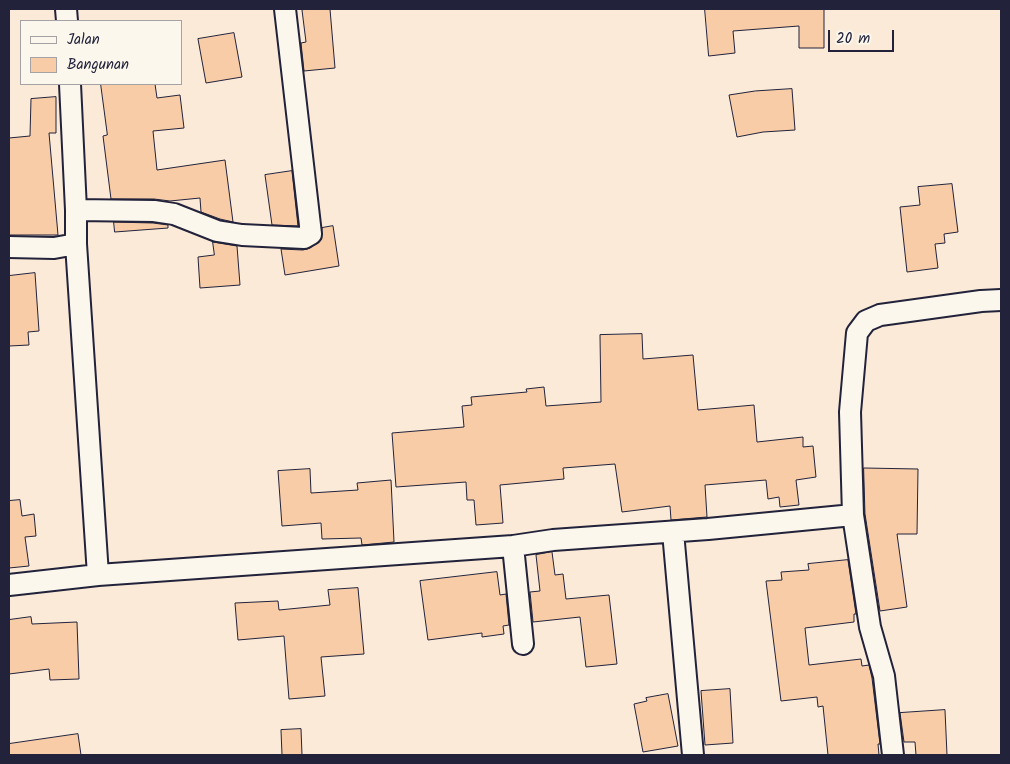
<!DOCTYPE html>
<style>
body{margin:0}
#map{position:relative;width:1010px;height:764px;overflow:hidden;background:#faead7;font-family:Kalam,sans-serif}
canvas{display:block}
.frame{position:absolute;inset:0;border:10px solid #22223b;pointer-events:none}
.legend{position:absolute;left:20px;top:20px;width:162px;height:65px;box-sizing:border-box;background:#fbf7ec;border:1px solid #a4a2a5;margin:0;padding:6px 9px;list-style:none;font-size:15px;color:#22223b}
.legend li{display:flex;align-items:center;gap:10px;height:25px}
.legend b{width:25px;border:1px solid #a4a2a5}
.scale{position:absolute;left:828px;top:30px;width:66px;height:22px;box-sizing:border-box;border:2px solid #22223b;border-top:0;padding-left:6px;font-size:15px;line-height:18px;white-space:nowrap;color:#22223b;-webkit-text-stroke:4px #fbf7ec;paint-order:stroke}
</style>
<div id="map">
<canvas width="1010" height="764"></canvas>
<div class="frame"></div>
<ul class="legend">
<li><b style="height:6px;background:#fbf7ec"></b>Jalan</li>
<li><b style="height:14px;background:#f7cca6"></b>Bangunan</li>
</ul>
<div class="scale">20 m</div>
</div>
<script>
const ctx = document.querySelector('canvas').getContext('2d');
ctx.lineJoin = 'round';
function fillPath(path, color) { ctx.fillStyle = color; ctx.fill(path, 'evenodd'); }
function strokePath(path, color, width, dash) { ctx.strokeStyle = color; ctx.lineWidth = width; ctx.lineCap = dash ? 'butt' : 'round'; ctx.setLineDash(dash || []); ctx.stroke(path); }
const building = new Path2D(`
 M 330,9 L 335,68 L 304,71 L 301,43 L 306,42 L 302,10 Z
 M 705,9 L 824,9 L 824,48 L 799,48 L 799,26 L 733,31 L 735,53 L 709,56 Z
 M 234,33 L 242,77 L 206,83 L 198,39 Z
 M 101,84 L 155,84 L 157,98 L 180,95 L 184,128 L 153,131 L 157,170 L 225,160 L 233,222 L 220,219 L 201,212 L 200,198 L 170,201 L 154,199 L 111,199 L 103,136 L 107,135 Z
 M 792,89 L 795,130 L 763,132 L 737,137 L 729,95 L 755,91 Z
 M 56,97 L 56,133 L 49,133 L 58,235 L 9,235 L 9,138 L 30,136 L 31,99 Z
 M 292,171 L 298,226 L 272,225 L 265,175 Z
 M 952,184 L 958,232 L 944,234 L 945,243 L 935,244 L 938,268 L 907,272 L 900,207 L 920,205 L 918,187 Z
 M 114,222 L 153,223 L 168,225 L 168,228 L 115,232 Z
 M 333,226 L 339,266 L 285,275 L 281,249 L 303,250 L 310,248 L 321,240 L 322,228 Z
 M 213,242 L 237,246 L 240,285 L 200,288 L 198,257 L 214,255 Z
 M 35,273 L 39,331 L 28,332 L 29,345 L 9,346 L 9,276 Z
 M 642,334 L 643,359 L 693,355 L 698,410 L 754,405 L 757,442 L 803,437 L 803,447 L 813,446 L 816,477 L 796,480 L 799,505 L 780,507 L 779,497 L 768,499 L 766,480 L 705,485 L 707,517 L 671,520 L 670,506 L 622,512 L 615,464 L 563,468 L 564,479 L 500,485 L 503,523 L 476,525 L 474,500 L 467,500 L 466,482 L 396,487 L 392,433 L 464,427 L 462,406 L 472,405 L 471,397 L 527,392 L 526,389 L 544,387 L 546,406 L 601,402 L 600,335 Z
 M 864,468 L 918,469 L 917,534 L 897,534 L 907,607 L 880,611 L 865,514 Z
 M 310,469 L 311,493 L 358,490 L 357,483 L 391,480 L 394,542 L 362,545 L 361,538 L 322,539 L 321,523 L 282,526 L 278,471 Z
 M 20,500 L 22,516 L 34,514 L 36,536 L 25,537 L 29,566 L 9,568 L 9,501 Z
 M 552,552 L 555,575 L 563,574 L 566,599 L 609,595 L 617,664 L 586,667 L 580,617 L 533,622 L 530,592 L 540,591 L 536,555 Z
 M 848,560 L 856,614 L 854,614 L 854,622 L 805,628 L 809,665 L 861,659 L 862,666 L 869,665 L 872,678 L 880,744 L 878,744 L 879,755 L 828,755 L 823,706 L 818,707 L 817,697 L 781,701 L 766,581 L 782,580 L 781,572 L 809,570 L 808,564 Z
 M 497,572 L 500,595 L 506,594 L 509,625 L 503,626 L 504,634 L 482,637 L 482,633 L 428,640 L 420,581 Z
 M 358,588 L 364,654 L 321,657 L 325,696 L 289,699 L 284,636 L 238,640 L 235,603 L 278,601 L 279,610 L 330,605 L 328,590 Z
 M 31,617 L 32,624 L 77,622 L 79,679 L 50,680 L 49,669 L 9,674 L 9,620 Z
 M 730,689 L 733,743 L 705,745 L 701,691 Z
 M 668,694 L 678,746 L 643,752 L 634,704 L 647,701 L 646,698 Z
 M 945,710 L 947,755 L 916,755 L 915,742 L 904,742 L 900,713 Z
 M 301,729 L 302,755 L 282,755 L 281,730 Z
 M 78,734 L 81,755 L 9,755 L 9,744 Z`);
fillPath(building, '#f7cca6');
strokePath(building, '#22223b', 1);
const street = new Path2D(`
 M 66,9 L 67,21
 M 70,84 L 76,210 L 76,244 L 98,575
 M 76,210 L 154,211 L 174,214 L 217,231 L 242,235 L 304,238 L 311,234 L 285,9
 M 9,247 L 54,248 L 76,244
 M 853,515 L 870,627 L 884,676 L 893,755
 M 673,532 L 693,755
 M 513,546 L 523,644
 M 9,585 L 98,575 L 513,546 L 553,540 L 708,529 L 853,515 L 850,412 L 857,333 L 866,321 L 880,315 L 981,301 L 1001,300`);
strokePath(street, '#22223b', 24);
strokePath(street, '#fbf7ec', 20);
</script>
